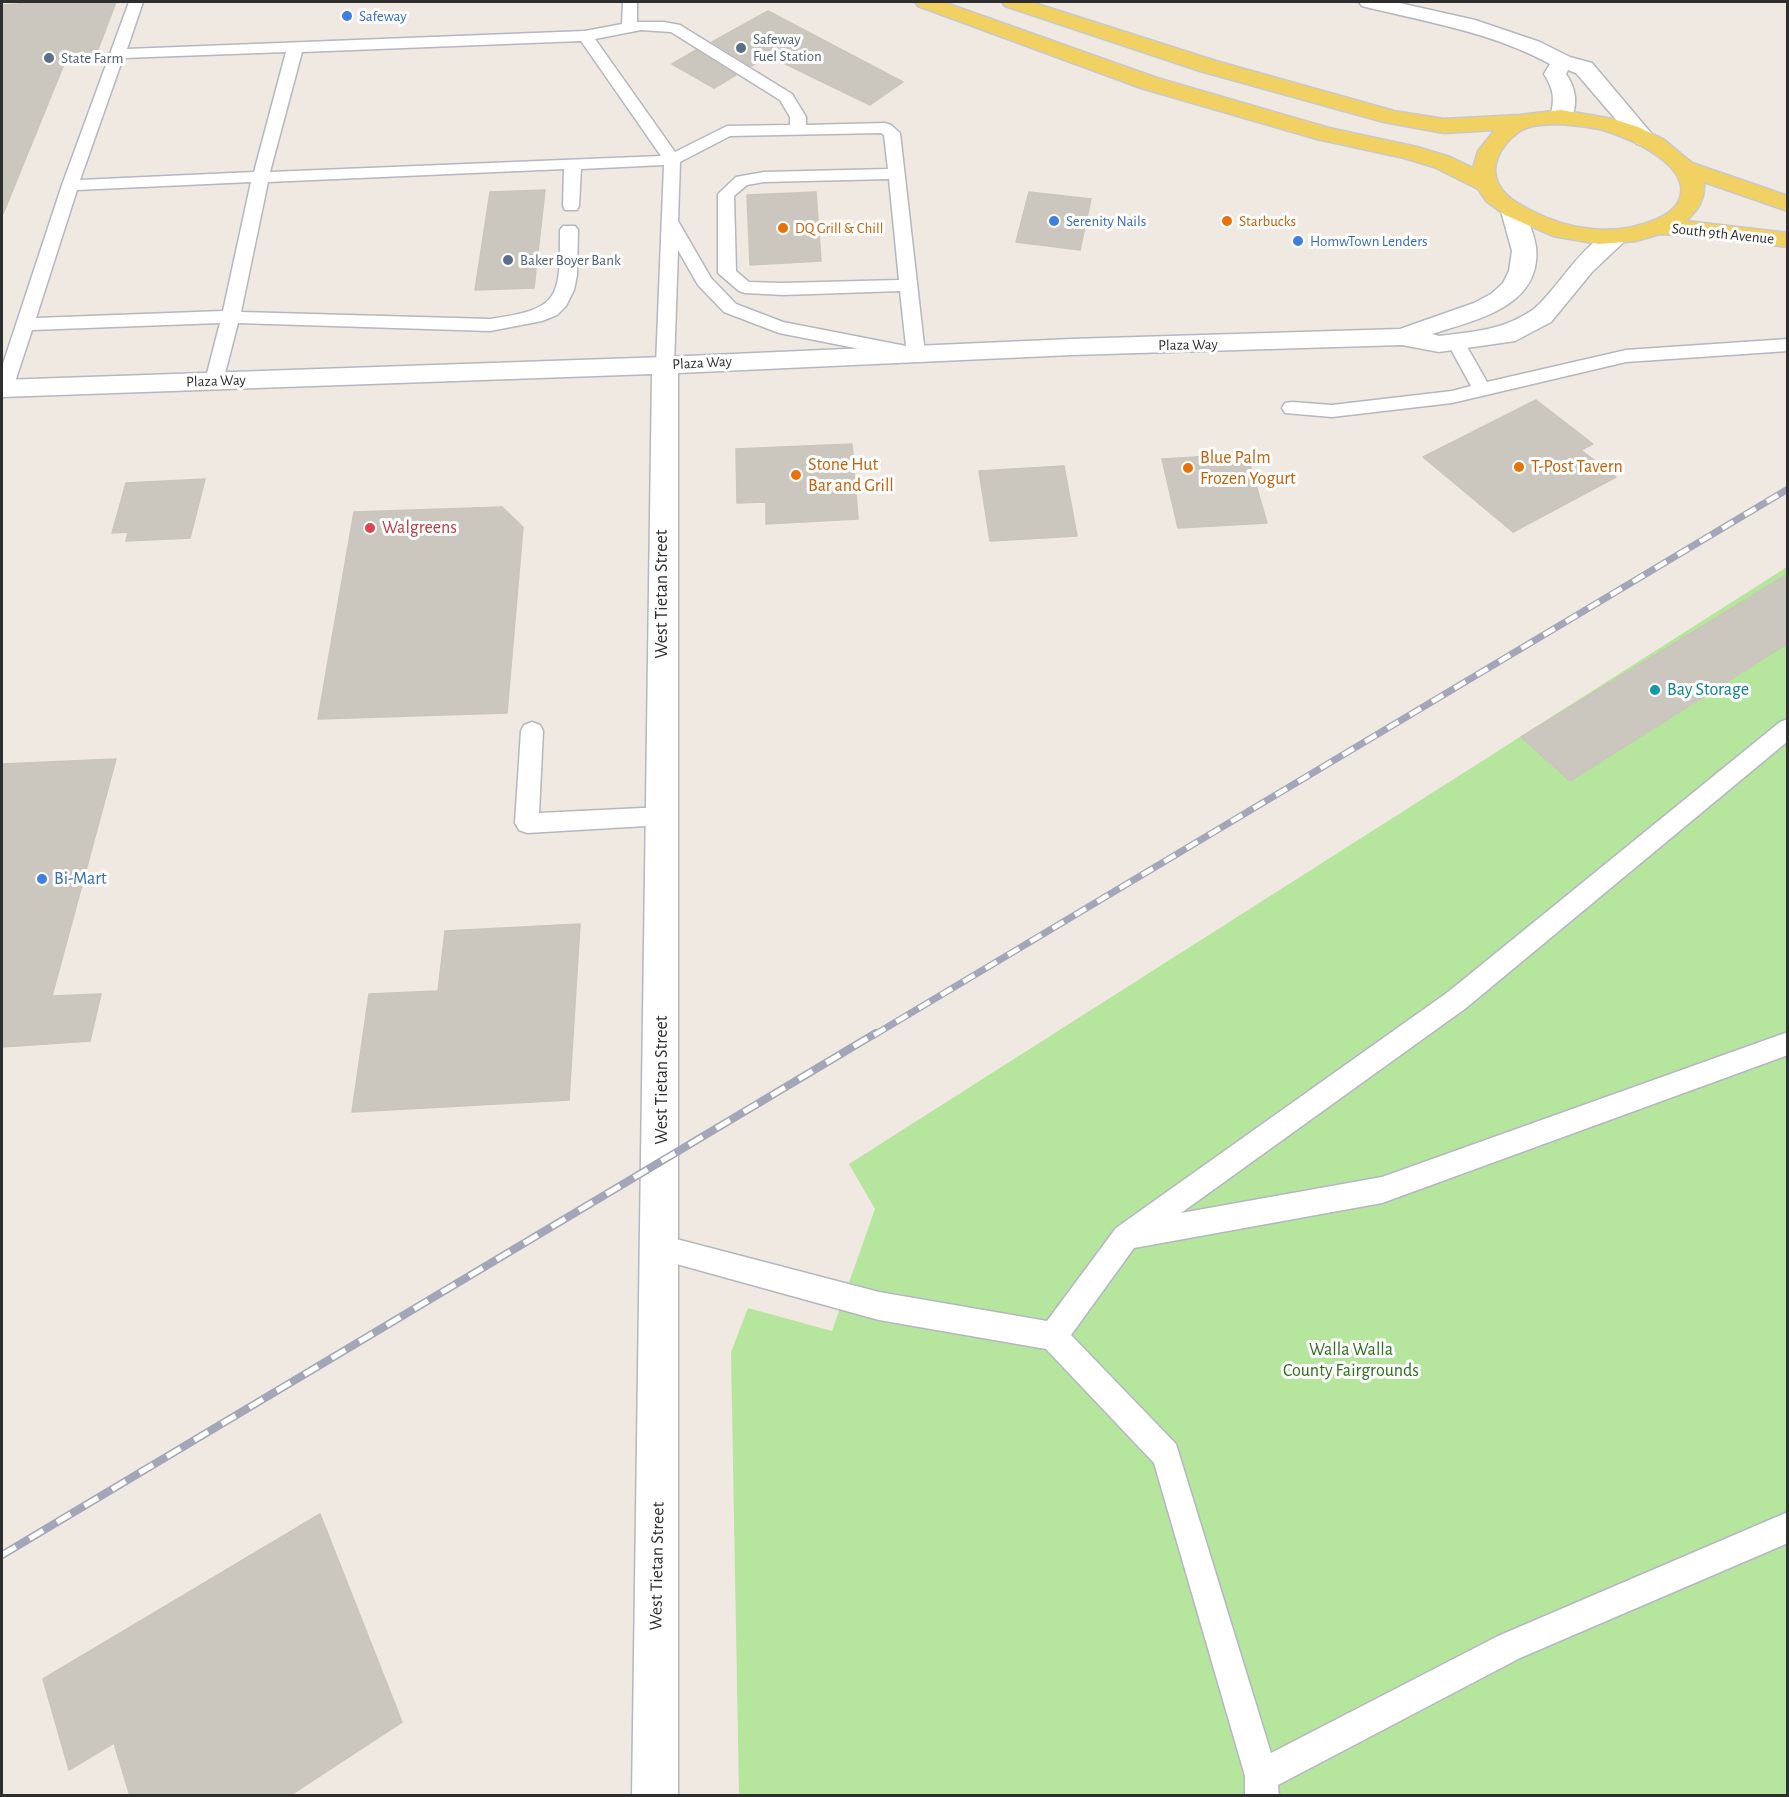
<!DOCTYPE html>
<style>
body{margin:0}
#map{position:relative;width:1789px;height:1797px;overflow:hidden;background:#efe9e1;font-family:"Alegreya Sans",sans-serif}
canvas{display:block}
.frame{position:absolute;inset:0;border:3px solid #2e2e2e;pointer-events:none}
</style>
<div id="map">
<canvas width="1789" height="1797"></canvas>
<div class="frame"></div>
</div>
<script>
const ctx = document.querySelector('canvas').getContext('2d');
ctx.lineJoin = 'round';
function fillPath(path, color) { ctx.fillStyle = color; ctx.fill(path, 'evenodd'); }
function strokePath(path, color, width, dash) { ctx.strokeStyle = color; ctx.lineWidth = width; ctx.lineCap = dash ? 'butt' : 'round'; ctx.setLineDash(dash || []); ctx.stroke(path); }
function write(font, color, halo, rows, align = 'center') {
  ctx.font = font + ' "Alegreya Sans",sans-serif'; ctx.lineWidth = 6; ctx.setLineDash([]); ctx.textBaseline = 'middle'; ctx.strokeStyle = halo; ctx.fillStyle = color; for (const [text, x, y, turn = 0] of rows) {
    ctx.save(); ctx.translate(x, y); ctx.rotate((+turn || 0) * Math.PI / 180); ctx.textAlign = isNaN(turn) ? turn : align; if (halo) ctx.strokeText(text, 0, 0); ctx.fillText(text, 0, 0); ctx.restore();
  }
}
fillPath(new Path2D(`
 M 1787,567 L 1787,1795 L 739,1795 L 731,1352 L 748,1308 L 832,1331 L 875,1209 L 849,1164 Z`), '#b6e59e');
const building = new Path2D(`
 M 20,2 L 116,2 L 97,52 L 69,52 L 3,214 L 2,5 L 19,4 Z
 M 768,11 L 903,82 L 870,105 L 769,56 L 751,66 L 712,42 Z
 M 696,50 L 736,75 L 714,88 L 672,64 Z
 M 545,190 L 534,288 L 475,290 L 490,192 Z
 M 816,192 L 821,261 L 750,265 L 747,195 Z
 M 1029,192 L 1091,199 L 1080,250 L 1016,242 Z
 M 1536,400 L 1593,444 L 1581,450 L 1616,477 L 1513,532 L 1423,457 Z
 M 852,444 L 858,519 L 766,524 L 766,502 L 737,503 L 736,449 Z
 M 1247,454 L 1267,523 L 1178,528 L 1162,459 Z
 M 1064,466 L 1077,536 L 990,541 L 979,471 Z
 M 205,479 L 190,538 L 126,541 L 128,532 L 112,533 L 126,483 Z
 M 502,507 L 523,527 L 507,713 L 318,719 L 354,512 Z
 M 1788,574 L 1788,643 L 1570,781 L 1521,737 Z
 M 116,759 L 52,996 L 101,994 L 90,1041 L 2,1047 L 2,764 Z
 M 580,924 L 569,1100 L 352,1112 L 369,994 L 438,991 L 445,931 Z
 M 320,1514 L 402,1722 L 289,1796 L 130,1796 L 114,1743 L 69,1770 L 43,1679 Z`);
fillPath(building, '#cbc7bf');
strokePath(building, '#cbc5ba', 1.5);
const lane = new Path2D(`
 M 129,2 L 143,2 L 127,49 L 585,31 L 622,24 L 623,2 L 637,2 L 637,22 L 664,22 L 680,25 L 792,94 L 806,117 L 806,125 L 885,123 L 891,125 L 900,133 L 925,354 L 923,358 L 916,360 L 779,333 L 724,312 L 698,285 L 678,250 L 674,365 L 672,369 L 658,369 L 656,365 L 664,165 L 581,169 L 579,206 L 577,210 L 565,210 L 563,206 L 564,169 L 268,182 L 241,312 L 490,319 C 561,309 560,298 560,230 L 563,226 L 575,226 L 578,230 L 577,275 L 574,290 L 566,306 L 557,315 L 542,321 L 490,331 L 238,323 L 223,381 L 221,385 L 214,387 L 207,385 L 205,381 L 220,323 L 32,330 L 13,388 L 11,392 L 2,394 L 2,367 L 62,185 ZM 641,30 L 671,32 L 780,100 L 790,117 L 790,125 L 727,126 L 675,152 L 595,39 ZM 581,41 L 661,156 L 270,172 L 302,52 ZM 286,52 L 254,172 L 80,180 L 123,58 ZM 881,133 L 884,135 L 888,169 L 764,172 L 736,177 L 718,194 L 718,273 L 739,291 L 745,293 L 783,295 L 900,291 L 906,346 L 783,322 L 736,304 L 711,278 L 678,221 L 680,162 L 730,136 ZM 889,179 L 899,280 L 783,283 L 749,282 L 736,271 L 734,196 L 747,185 L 764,182 ZM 251,182 L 223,311 L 36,318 L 77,190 Z
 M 1456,336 L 1462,338 L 1487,382 L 1626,350 L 1788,339 L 1788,351 L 1626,362 L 1452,403 L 1332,417 L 1285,413 L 1282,408 L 1285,403 L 1292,402 L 1332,405 L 1452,391 L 1471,386 L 1447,342 L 1450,338 Z
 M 1788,719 L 1788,741 L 1466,1008 L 1181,1213 L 1382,1177 L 1788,1032 L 1788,1055 L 1382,1203 L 1134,1248 L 1071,1335 L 1176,1444 L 1271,1753 L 1498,1636 L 1788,1512 L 1788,1543 L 1520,1658 L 1278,1785 L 1279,1796 L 1245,1796 L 1245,1776 L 1154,1463 L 1046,1349 L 879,1320 L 651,1257 L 647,1248 L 651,1239 L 661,1235 L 879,1292 L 1047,1321 L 1116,1228 L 1448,992 L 1780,722 Z
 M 532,722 L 540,725 L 543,731 L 539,813 L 663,807 L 671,809 L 675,816 L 671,823 L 663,825 L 527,833 L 519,830 L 515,823 L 521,731 L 524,725 Z`);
const secondary = new Path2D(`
 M 1359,2 L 1395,2 L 1475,20 L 1540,42 L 1570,57 L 1592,63 L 1656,139 L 1653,144 L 1645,146 L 1637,144 L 1576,73 L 1568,70 L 1566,74 C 1576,88 1579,106 1569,122 L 1561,124 L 1553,122 L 1550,117 C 1555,100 1554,89 1544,74 L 1550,64 C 1492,32 1426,22 1362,6 Z
 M 1513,204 L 1521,206 L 1525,211 C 1529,223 1534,234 1536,247 C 1542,307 1475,320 1432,334 L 1439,336 C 1472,332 1503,330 1531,311 C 1556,295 1591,223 1625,232 L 1629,237 L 1592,272 L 1551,322 L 1515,341 L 1439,352 L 1402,345 L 1072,355 L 678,373 L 678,1796 L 632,1796 L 652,374 L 2,397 L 2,380 L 665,357 L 1072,339 L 1400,329 L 1474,303 L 1491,294 L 1503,283 L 1509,271 L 1512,251 L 1501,211 L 1505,206 Z`);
const primary = new Path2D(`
 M 915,2 L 943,2 L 1157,78 L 1329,128 L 1417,147 L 1450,157 L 1473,168 L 1478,151 L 1495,130 L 1444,133 L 1384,122 L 1200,71 L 1005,6 L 1002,2 L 1031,2 L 1216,61 L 1394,111 L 1444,119 L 1520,115 L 1561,110 L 1613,119 L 1638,127 L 1663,139 L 1692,163 L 1788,196 L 1788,211 L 1704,182 C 1705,200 1698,210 1686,221 L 1788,233 L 1788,247 L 1707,237 L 1660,234 L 1636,241 L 1599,244 L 1553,236 L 1505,215 L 1486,201 L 1478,189 L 1434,167 L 1404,158 L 1317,139 L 1141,88 L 918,6 ZM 1561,124 C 1576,126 1592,126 1606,131 C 1630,138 1691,165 1680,198 C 1677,208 1666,215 1657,219 C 1616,237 1569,231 1530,210 C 1514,202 1496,191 1495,171 C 1495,153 1512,132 1529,127 C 1539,124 1551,124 1561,124 Z`);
strokePath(lane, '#b4b7c1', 3);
strokePath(secondary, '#b4b7c1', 3);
strokePath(primary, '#c9c9c9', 3);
fillPath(lane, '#fff');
fillPath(secondary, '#fff');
fillPath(primary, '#f2d163');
const railFar1 = new Path2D(`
 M 874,1035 L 1788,489`);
const rail = new Path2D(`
 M 2,1555 L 876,1033`);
strokePath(railFar1, '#a3a6b8', 7);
strokePath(rail, '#a3a6b8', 8);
strokePath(railFar1, '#fff', 4.5, [13]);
strokePath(rail, '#fff', 5, [16]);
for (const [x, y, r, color] of [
 [347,16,6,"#3f7fe0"],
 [741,48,6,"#5c6f8a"],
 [49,58,6,"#5c6f8a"],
 [1054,221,6,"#3f7fe0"],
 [1227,221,6,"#e8710a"],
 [783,228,6,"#e8710a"],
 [1298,241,6,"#3f7fe0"],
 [508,260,6,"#5c6f8a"],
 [1519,467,6,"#e8710a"],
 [1188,468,6,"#e8710a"],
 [796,475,6,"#e8710a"],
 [370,528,6,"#e0444e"],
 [1655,690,6,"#0f9aa8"],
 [42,879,6,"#3f7fe0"]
]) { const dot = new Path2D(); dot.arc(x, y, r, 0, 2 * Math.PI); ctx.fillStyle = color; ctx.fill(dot); strokePath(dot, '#fff', 2); }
write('15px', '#366cbe', '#fff', [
 ["Safeway",359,16],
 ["Serenity Nails",1066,221],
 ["HomwTown Lenders",1310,241]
], 'left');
write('15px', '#4e5e75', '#fff', [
 ["Safeway",753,39],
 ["Fuel Station",753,56],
 ["State Farm",61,58],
 ["Baker Boyer Bank",520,260]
], 'left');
write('15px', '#c56008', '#fff', [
 ["Starbucks",1239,221],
 ["DQ Grill & Chill",795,228]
], 'left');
write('15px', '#2e2e2e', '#fff', [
 ["South 9th Avenue",1723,234,6],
 ["Plaza Way",1188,345,-1],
 ["Plaza Way",702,363,-3],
 ["Plaza Way",216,381,-2]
]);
write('18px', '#c56008', '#fff', [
 ["Blue Palm",1200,458],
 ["Frozen Yogurt",1200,479],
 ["Stone Hut",808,465],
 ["Bar and Grill",808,486],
 ["T-Post Tavern",1531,467]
], 'left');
write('18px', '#be3a42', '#fff', [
 ["Walgreens",382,528]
], 'left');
write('18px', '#2e2e2e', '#fff', [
 ["West Tietan Street",662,594,-90],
 ["West Tietan Street",662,1080,-90],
 ["West Tietan Street",657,1566,-89]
]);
write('18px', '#0d838f', '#fff', [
 ["Bay Storage",1667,690]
], 'left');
write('18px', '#366cbe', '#fff', [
 ["Bi-Mart",54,879]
], 'left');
write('18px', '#2c6e1b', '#fff', [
 ["Walla Walla",1351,1350],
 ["County Fairgrounds",1351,1371]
]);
</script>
